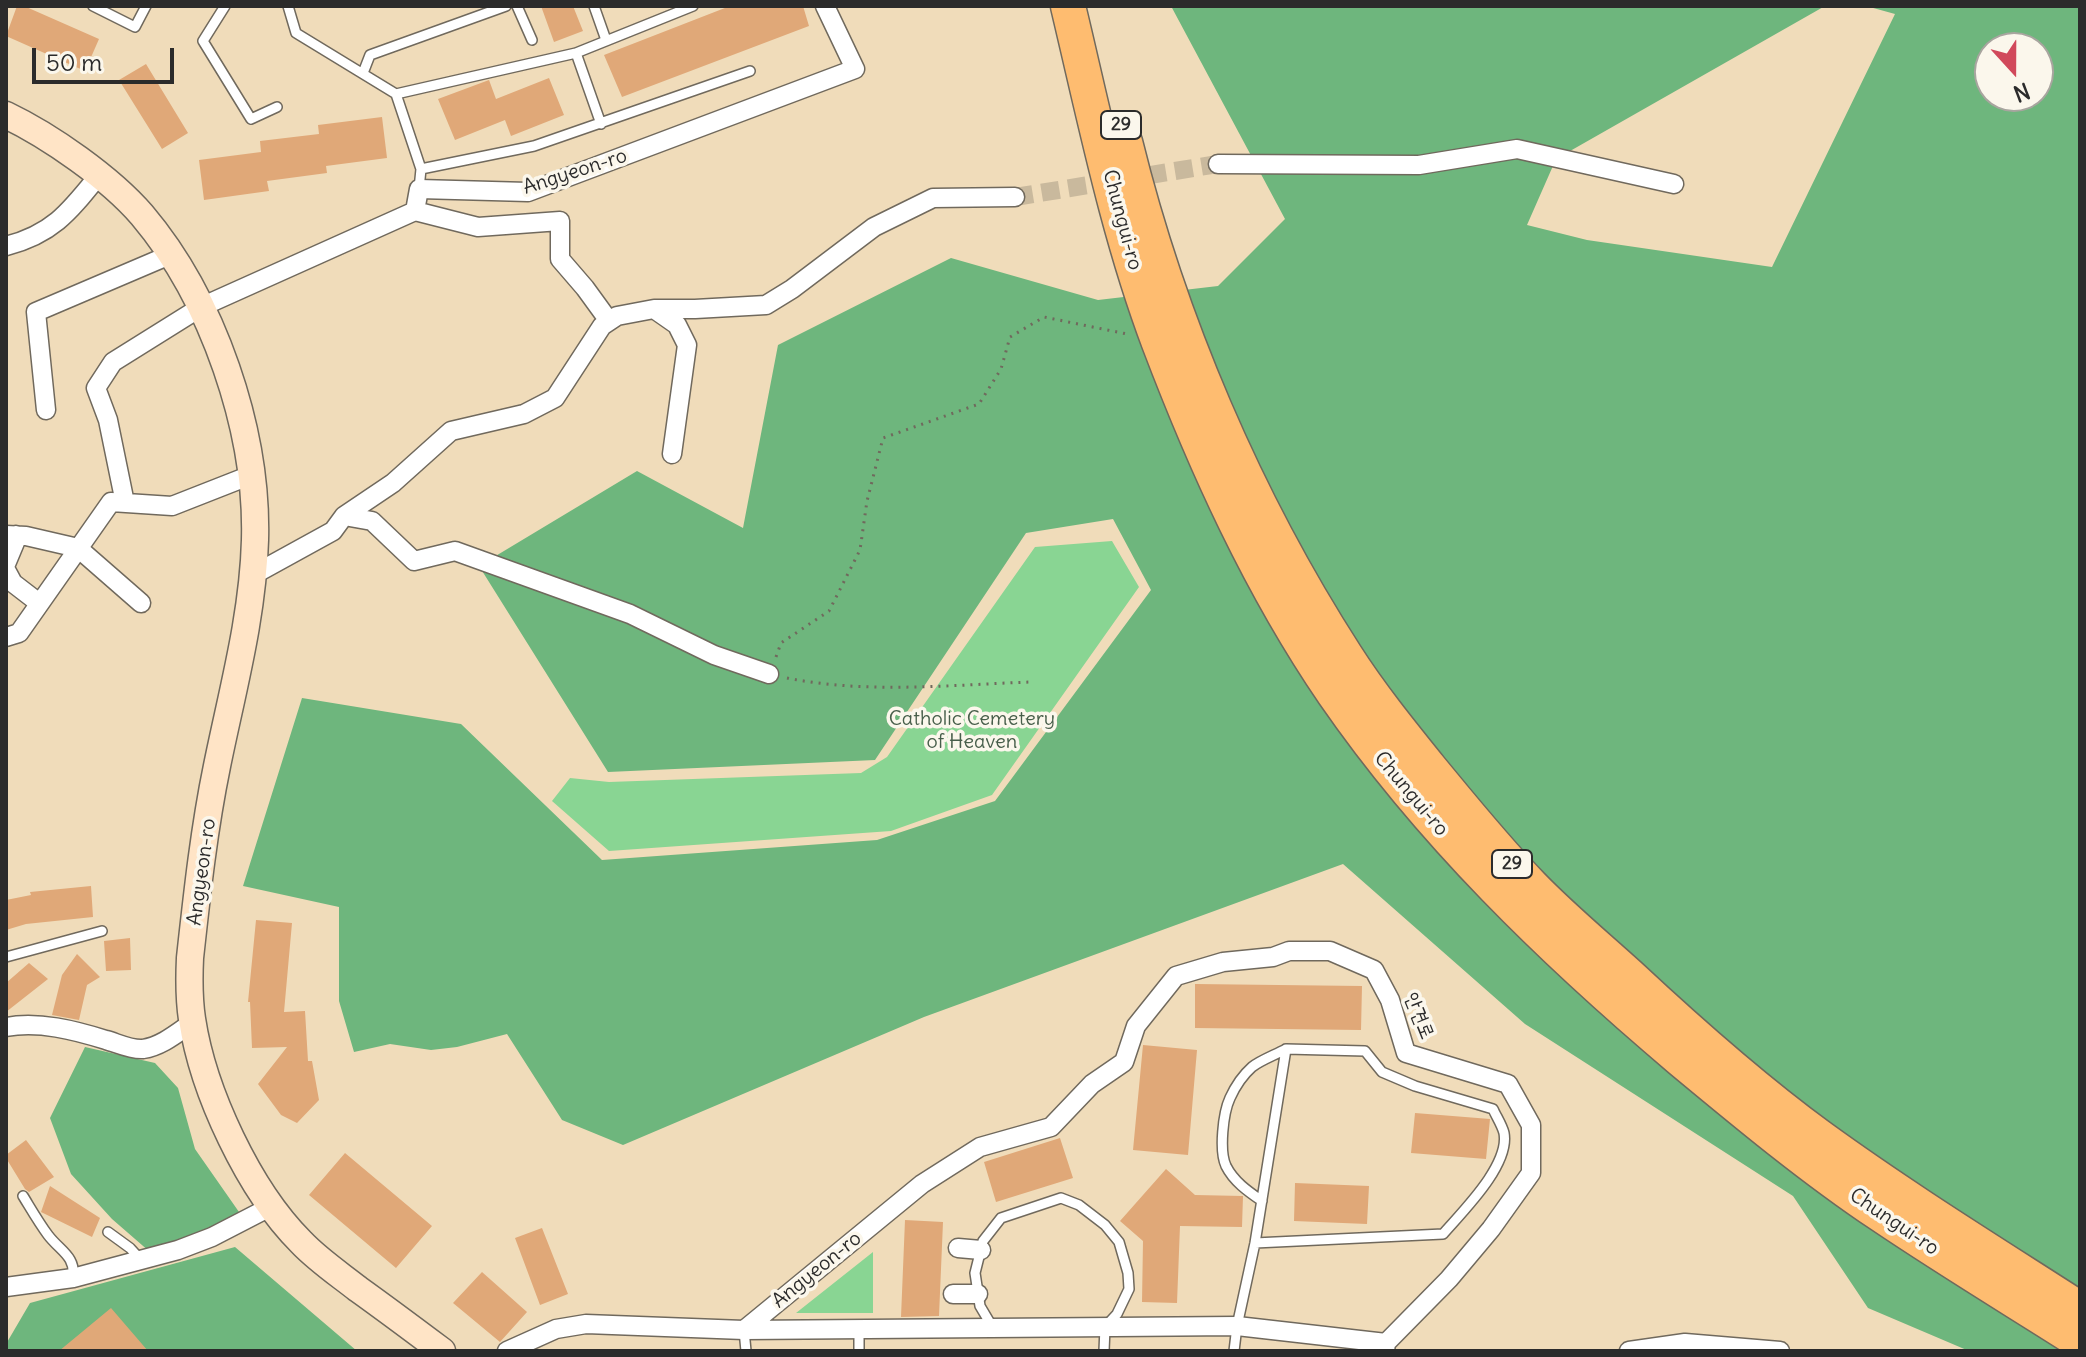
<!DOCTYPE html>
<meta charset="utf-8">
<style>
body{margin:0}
#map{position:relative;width:2086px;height:1357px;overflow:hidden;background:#f0dcba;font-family:Delius,sans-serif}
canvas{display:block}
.frame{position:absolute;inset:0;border:8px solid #2b2b2b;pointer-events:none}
.north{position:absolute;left:1974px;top:32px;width:80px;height:80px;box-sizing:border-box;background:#fbf7ec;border:2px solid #a8a59f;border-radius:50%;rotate:159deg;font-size:22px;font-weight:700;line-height:32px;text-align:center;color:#2b2b2b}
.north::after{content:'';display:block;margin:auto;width:28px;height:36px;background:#d1495b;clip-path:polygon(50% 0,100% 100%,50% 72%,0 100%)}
.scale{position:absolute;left:32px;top:48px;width:142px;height:36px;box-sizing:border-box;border:4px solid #2b2b2b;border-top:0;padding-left:10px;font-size:24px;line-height:28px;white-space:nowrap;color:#2b2b2b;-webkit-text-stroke:6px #fbf7ec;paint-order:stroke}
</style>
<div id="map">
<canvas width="2086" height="1357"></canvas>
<div class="frame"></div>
<div class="north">N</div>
<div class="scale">50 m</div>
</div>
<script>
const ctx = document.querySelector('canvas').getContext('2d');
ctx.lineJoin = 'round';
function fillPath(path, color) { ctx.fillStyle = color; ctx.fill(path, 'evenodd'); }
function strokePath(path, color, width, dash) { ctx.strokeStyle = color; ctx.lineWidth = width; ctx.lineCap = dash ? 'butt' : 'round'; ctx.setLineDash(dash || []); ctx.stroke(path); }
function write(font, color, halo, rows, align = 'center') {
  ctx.font = font + ' Delius,"Poor Story",sans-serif'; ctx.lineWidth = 7; ctx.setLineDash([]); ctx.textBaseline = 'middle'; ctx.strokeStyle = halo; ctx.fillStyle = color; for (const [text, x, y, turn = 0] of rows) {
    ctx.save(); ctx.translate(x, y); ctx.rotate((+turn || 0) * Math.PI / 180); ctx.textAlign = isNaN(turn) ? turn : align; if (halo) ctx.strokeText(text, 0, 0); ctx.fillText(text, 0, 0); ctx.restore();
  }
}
fillPath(new Path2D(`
 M 1112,541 L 1139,587 L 992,795 L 891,831 L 609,851 L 552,801 L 570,778 L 609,782 L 861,773 L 887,757 L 1035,547 Z
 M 873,1252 L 873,1313 L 796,1313 Z`), '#89d593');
fillPath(new Path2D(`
 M 1171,6 L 1825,6 L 1556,159 L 1527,225 L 1587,240 L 1772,267 L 1895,14 L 1866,6 L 2080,6 L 2080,1351 L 1969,1351 L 1868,1308 L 1793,1196 L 1525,1024 L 1343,864 L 924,1017 L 623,1145 L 562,1120 L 507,1034 L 457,1047 L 431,1050 L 390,1044 L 354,1052 L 339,1001 L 339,907 L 243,886 L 302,698 L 461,724 L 602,860 L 877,840 L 995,801 L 1151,590 L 1113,519 L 1026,533 L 875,760 L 608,772 L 479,566 L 637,471 L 743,528 L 778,345 L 951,258 L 1098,300 L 1218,286 L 1285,219 ZM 1990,48 L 2038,48 L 2038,96 L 1990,96 Z
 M 85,1047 L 155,1063 L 178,1088 L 195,1149 L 246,1222 L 150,1252 L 112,1219 L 71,1174 L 50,1118 Z
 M 235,1247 L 357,1351 L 6,1351 L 6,1344 L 30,1303 Z`), '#6eb67d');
fillPath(new Path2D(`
 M 17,6 L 24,6 L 99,39 L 85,71 L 6,36 Z
 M 541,6 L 573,6 L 583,31 L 554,42 Z
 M 730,6 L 803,6 L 809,26 L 622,97 L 604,55 Z
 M 146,64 L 188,133 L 162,149 L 119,80 Z
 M 549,78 L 564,115 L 511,136 L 505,120 L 455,140 L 438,99 L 489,80 L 496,99 Z
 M 382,117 L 387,158 L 326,166 L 327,173 L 267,181 L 269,191 L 204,200 L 199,160 L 261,152 L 260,141 L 319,134 L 318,125 Z
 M 91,886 L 93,917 L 26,924 L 6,930 L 6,900 L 31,895 L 30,892 Z
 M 256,920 L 292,923 L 284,1012 L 305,1011 L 308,1061 L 312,1061 L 319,1100 L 297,1123 L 281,1115 L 258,1084 L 287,1047 L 252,1048 L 250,1002 L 248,1002 Z
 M 130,938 L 131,970 L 106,971 L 104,941 Z
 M 77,954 L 100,977 L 87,985 L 79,1020 L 52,1015 L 62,975 Z
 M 29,963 L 48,979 L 6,1012 L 6,983 Z
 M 1195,984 L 1362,986 L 1361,1030 L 1195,1028 Z
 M 1143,1045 L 1197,1050 L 1188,1155 L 1133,1150 Z
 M 1415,1113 L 1490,1119 L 1486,1159 L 1411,1153 Z
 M 1060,1138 L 1073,1178 L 996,1202 L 984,1162 Z
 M 26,1140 L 54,1177 L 29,1192 L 25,1189 L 6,1158 L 6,1155 Z
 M 345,1153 L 432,1226 L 396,1268 L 309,1195 Z
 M 1166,1169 L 1195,1195 L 1243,1196 L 1242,1227 L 1180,1226 L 1177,1303 L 1142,1302 L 1143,1241 L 1120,1221 Z
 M 1295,1183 L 1369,1186 L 1367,1224 L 1294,1221 Z
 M 50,1186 L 100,1218 L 92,1237 L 41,1212 Z
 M 905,1220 L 943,1222 L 939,1316 L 901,1317 Z
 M 542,1228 L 568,1294 L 540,1305 L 515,1238 Z
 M 482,1272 L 527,1312 L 500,1342 L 453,1303 Z
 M 111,1308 L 148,1351 L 59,1351 Z`), '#e0a878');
strokePath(new Path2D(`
 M 1015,197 L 1218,164`), '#c9b99d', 18, [18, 9]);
const lane = new Path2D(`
 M 93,6 L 135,27 L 146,6
 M 225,6 L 203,41 L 251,119 L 277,107
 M 288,6 L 296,33 L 396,94 L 421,169 L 419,189
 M 517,6 L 532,40
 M 594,6 L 606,40
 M 576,53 L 601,124
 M 363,73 L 370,55 L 506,6
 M 396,94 L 576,53 L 693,6
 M 421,169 L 534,146 L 750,71
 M 6,957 L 102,931
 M 23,1196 C 31,1209 39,1223 48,1235 C 60,1251 76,1256 73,1278
 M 1262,1201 C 1249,1192 1234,1182 1226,1166 C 1219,1151 1223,1113 1230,1098 C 1235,1087 1243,1075 1252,1067 C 1261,1060 1275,1055 1286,1049
 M 108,1232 L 130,1248 L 141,1260
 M 993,1328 L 980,1306 L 975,1273 L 983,1241 L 1001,1218 L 1061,1198 L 1079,1205 L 1105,1225 L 1119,1242 L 1128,1273 L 1129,1289 L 1117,1314 L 1105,1327 L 1104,1351
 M 744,1330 L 746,1351
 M 859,1351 L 859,1329
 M 1234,1351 L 1237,1326 L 1255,1243 L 1286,1049 L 1365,1051 L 1382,1072 L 1415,1086 L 1493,1109 C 1496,1116 1502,1125 1504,1133 C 1510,1165 1463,1211 1443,1234 L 1255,1243`);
const street = new Path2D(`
 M 1218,164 L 1419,165 L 1517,149 L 1674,184
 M 415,211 L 478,227 L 560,221 L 560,259 L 585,288 L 609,321
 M 6,246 C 53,234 70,211 99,175
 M 654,309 L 677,325 L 687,345 L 672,454
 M 46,410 L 36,312 L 172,254
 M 125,503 L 108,420 L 96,388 L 113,362 L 201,307 L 415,211 L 419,189 L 528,192 L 855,69 L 825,6
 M 344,516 L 372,521 L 414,561 L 455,551 L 630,614 L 714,655 L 769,674
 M 6,535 L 26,536 L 78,548 L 141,603
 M 6,564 L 16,540 L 16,535
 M 6,570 L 13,583 L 39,603
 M 253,575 L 333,531 L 344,516 L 393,483 L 451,431 L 524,414 L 555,398 L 602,326 L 617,316 L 654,309 L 695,309 L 766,305 L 792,289 L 874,227 L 933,198 L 1015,197
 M 6,637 L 19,633 L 111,502 L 172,506 L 251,475
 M 6,1027 C 39,1021 74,1030 106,1040 C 117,1043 131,1050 143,1049 C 162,1046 177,1033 193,1022
 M 958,1248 L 981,1250
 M 6,1287 L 73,1278 L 178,1250 L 212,1237 L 272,1206
 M 953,1294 L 978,1294
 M 744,1330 L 922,1184 L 980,1147 L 1051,1127 L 1092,1084 L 1124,1062 L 1136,1026 L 1176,976 L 1223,962 L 1273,957 L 1289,951 L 1330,951 L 1374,970 L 1390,1000 L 1406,1053 L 1508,1084 L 1531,1125 L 1531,1173 L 1491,1229 L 1449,1279 L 1386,1343 L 1385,1351
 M 507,1351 L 556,1329 L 586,1324 L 744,1330 L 1237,1326 L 1386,1343
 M 1629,1351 L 1685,1343 L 1780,1351`);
const secondary = new Path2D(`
 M 6,115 C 50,136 110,178 142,215 C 213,299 258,430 255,540 C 253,617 232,692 217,766 C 204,829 197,894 190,958 C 189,979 189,999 192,1019 C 203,1092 249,1190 301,1242 C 318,1260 339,1274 358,1289 C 386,1309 414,1330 442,1351`);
const highway = new Path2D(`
 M 1068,6 C 1095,119 1118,234 1159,343 C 1205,464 1260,586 1334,694 C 1430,833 1552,951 1681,1060 C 1746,1114 1811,1168 1881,1215 C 1946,1259 2014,1300 2080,1342
 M 1125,142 C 1169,321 1246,501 1346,656 C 1371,695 1401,732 1430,768 C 1463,808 1496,849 1532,886 C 1563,918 1597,946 1630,976 C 1690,1032 1753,1088 1820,1137 C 1904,1198 1993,1253 2080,1309`);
strokePath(lane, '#70695d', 12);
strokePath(street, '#70695d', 21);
strokePath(secondary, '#70695d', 29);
strokePath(highway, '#70695d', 37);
strokePath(new Path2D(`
 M 776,657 L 781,643 L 829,611 L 860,550 L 867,501 L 883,438 L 979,404 L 1001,369 L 1010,337 L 1044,317 L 1127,334
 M 787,678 C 866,694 950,685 1030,682`), '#70695d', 3, [2, 6]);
strokePath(lane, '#fff', 9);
strokePath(street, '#fff', 18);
strokePath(secondary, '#ffe4c6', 26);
strokePath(highway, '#febc70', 34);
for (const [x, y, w] of [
 [1121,125,40],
 [1512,864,40]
]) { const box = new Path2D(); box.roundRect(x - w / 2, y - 14, w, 28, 6); ctx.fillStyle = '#fbf7ec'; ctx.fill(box); strokePath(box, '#2b2b2b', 2); }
write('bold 18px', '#2b2b2b', null, [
 ["29",1121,125],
 ["29",1512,864]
]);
write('20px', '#2b2b2b', '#fbf7ec', [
 ["Angyeon-ro",575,172,-18],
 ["Chungui-ro",1122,220,75],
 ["Chungui-ro",1411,794,50],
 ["Angyeon-ro",202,872,-82],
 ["안견로",1419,1016,68],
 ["Chungui-ro",1894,1222,34],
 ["Angyeon-ro",817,1270,-39]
]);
write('20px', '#475e4a', '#fbf7ec', [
 ["Catholic Cemetery",972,719],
 ["of Heaven",972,742]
]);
</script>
